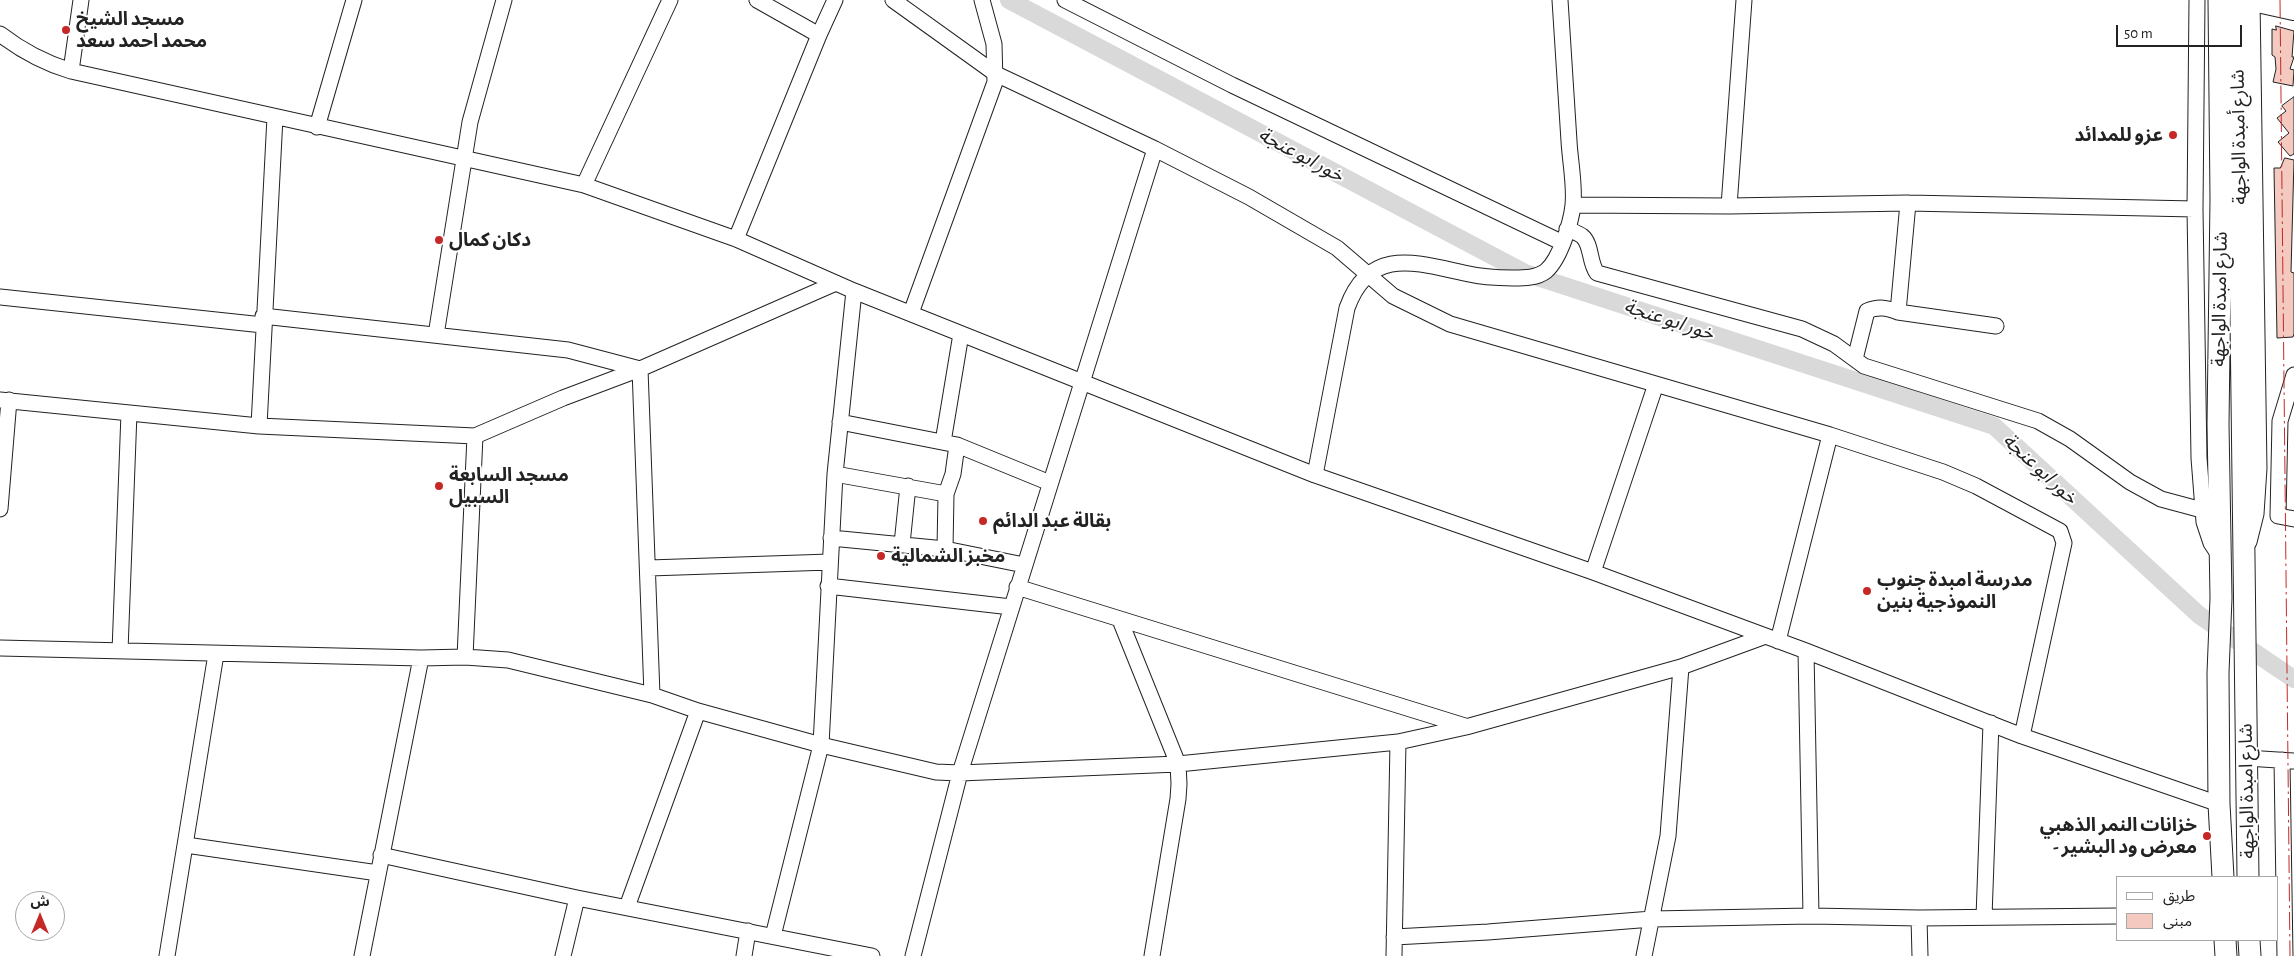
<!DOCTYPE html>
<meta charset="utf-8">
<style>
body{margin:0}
#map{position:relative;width:2294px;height:956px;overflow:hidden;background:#fff;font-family:"Alegreya Sans","Noto Sans Arabic",sans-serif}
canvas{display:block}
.legend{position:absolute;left:2116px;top:876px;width:162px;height:65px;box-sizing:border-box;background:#fff;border:1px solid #a7a7a7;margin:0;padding:6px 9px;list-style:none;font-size:15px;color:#222}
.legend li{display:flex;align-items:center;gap:10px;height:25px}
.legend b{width:25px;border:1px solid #a7a7a7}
.north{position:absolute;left:15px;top:891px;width:50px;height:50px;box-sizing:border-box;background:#fff;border:1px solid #a7a7a7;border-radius:50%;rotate:0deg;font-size:14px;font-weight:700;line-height:20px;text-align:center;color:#222}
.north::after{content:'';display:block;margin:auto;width:18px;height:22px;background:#c62828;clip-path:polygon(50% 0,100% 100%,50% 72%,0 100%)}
.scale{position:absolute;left:2116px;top:25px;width:126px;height:22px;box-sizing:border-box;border:2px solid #222;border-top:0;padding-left:6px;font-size:15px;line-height:18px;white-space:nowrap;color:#222;-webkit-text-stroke:4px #fff;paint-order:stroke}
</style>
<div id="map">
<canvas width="2294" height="956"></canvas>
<ul class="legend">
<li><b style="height:6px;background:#fff"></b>طريق</li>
<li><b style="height:14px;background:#f3c9c0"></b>مبنى</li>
</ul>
<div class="north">ش</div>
<div class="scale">50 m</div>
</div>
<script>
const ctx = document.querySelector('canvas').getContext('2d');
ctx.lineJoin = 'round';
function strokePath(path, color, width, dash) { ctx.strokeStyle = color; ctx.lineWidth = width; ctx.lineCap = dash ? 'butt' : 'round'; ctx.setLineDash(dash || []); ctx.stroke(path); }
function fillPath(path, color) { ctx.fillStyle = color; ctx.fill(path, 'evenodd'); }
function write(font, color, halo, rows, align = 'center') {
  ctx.font = font + ' "Alegreya Sans","Noto Sans Arabic",sans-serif'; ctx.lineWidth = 4; ctx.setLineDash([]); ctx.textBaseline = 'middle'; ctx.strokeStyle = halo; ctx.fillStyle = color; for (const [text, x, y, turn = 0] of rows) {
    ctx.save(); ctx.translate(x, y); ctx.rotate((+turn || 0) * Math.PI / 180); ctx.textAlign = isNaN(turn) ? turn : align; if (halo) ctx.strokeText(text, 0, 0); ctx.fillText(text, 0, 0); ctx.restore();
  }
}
strokePath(new Path2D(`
 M 1009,0 L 1525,273 L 1994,426 L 2199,615 L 2294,679`), '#d9d9d9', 18);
const building = new Path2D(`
 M 2276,26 L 2294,31 L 2292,57 L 2294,57 L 2290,69 L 2294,70 L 2293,86 L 2273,82 L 2276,69 L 2275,57 L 2272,55 L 2272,29 L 2276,30 Z
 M 2294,97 L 2294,154 L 2290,156 L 2278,142 L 2289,133 L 2277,118 L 2286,111 L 2282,106 Z
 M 2285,158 L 2294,160 L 2291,272 L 2294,273 L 2294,334 L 2293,337 L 2277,338 L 2274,168 L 2280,168 Z`);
fillPath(building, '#f3c9c0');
strokePath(building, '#222', 1);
const street = new Path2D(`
 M 757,0 L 819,35
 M 893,0 L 996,74 L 1155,149 L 1249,197 L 1337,248 L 1393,296 L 1450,324 L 1830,435 L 1943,472 L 1976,486 L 2060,531 L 2064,543 L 2022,736
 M 1065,0 L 1232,85 L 1563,243
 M 2197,0 L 2195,209 L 2199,458 L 2204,522 L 2211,543 L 2219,555
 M 0,34 C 22,51 45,63 71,71 L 584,185 L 736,239 L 854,291 L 1315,475 L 1593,572 L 1806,651 L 2022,736 L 2219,804
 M 71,71 L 81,0
 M 317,127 L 354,0
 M 584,185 L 670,0
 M 1573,205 L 1729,206 L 1908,203 L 2195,209
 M 1729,206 L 1744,0
 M 1567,229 C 1572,231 1578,233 1582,236 C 1592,244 1589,263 1597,273 L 1802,329 L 1834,344 L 1864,366 L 2038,421 L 2070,439 L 2130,482 L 2161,499 L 2202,510
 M 736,239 L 819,35 L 835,0
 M 0,297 L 263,325
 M 1898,312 L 1908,203
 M 911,313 L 995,82 L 994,44 L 982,0
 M 263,316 L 568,350 L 640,369 L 652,695
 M 436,335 L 470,122 L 504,0
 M 1855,359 L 1867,311 C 1879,306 1887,308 1898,312 L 1996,326
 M 2294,375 L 2280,421 L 2278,516 L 2294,519
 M 0,400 L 259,426 L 475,436 L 563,398 L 640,369 L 836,283
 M 840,422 L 957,445 L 1050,483
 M 259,426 L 275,117
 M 943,442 L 961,334
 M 835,474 L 946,494
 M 1315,475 L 1347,308 C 1369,247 1414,262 1464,273 C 1481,277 1497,278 1513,278 C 1524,278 1537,278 1546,271 C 1560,259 1571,223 1573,205 C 1575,184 1570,161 1569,141 C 1566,94 1563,47 1560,0
 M 0,509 L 9,400
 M 831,538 L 945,549 L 1024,565
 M 2249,542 L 2256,514 L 2259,468 L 2252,0
 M 902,544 L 908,486
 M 945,549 L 946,494 L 953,474 L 957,445
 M 649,568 L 830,562
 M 1593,572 L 1656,384
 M 828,586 L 1011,607
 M 1017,587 L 1465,726
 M 1120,620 L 1178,764 L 1179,784 L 1178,799 L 1152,956
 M 1778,641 L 1830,435
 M 0,648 L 421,658 L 465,657 L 508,660 L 652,695 L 698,711 L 821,745 L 936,772 L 960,773 L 1178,764 L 1398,742 L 1466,727 L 1681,667 L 1763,637
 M 120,651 L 129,413
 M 1806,651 L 1811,916
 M 465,657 L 475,436
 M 2246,758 L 2294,761
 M 2282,760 L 2285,956
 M 186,845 L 378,873
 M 381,855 L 577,898 L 872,956
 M 627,907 L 698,711
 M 1984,917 L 1991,723
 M 1919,918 L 1920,956
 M 773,936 L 821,745 L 835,474 L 854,291
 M 1394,937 L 1488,932 L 1652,919 L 1811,916 L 1919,918 L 2118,916
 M 167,956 L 216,654
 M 362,956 L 421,658
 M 563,956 L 577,898
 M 744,956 L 748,931
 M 913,956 L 960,773 L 1155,149
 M 1394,956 L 1398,742
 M 1644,956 L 1668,836 L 1681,667`);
const secondary = new Path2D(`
 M 2219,0 L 2221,199 L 2218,424 L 2221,598 L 2218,673 L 2219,804 L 2223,877
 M 2237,0 L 2248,877
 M 2225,940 L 2226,956
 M 2249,940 L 2250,956`);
const primary = new Path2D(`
 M 2258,0 L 2294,8`);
strokePath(street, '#222', 17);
strokePath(secondary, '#222', 23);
strokePath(primary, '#222', 26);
strokePath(street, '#fff', 15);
strokePath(secondary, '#fff', 21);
strokePath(primary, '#fff', 24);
strokePath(new Path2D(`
 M 2280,0 L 2290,956`), '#c62828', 1, [18, 4, 2.5, 4]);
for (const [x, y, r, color] of [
 [66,30,5,"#c62828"],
 [2173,135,5,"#c62828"],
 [439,240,5,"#c62828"],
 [439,486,5,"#c62828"],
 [983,521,5,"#c62828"],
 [881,556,5,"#c62828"],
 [1867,591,5,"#c62828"],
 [2207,836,5,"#c62828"]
]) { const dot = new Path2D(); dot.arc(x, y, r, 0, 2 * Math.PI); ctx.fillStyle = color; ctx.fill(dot); strokePath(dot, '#fff', 2); }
write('bold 19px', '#222', '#fff', [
 ["مسجد الشيخ",76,19],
 ["محمد احمد سعد",76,41],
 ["عزو للمدائد",2163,135,"right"],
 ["دكان كمال",449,240],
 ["مسجد السابعة",449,475],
 ["السبيل",449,497],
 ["بقالة عبد الدائم",993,521],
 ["مخبز الشمالية",891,556],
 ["مدرسة امبدة جنوب",1877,580],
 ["النموذجية بنين",1877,602],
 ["خزانات النمر الذهبي",2197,825,"right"],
 ["- معرض ود البشير",2197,847,"right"]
], 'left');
write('19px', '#222', '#fff', [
 ["شارع أمبدة الواجهة",2239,137,-91],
 ["شارع امبدة الواجهة",2220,299,-89],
 ["شارع امبدة الواجهة",2247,791,-91]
]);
write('italic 20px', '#222', '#fff', [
 ["خور ابو عنجة",1301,155,28],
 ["خور ابو عنجة",1669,320,18],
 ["خور ابو عنجة",2040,469,43]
]);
</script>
